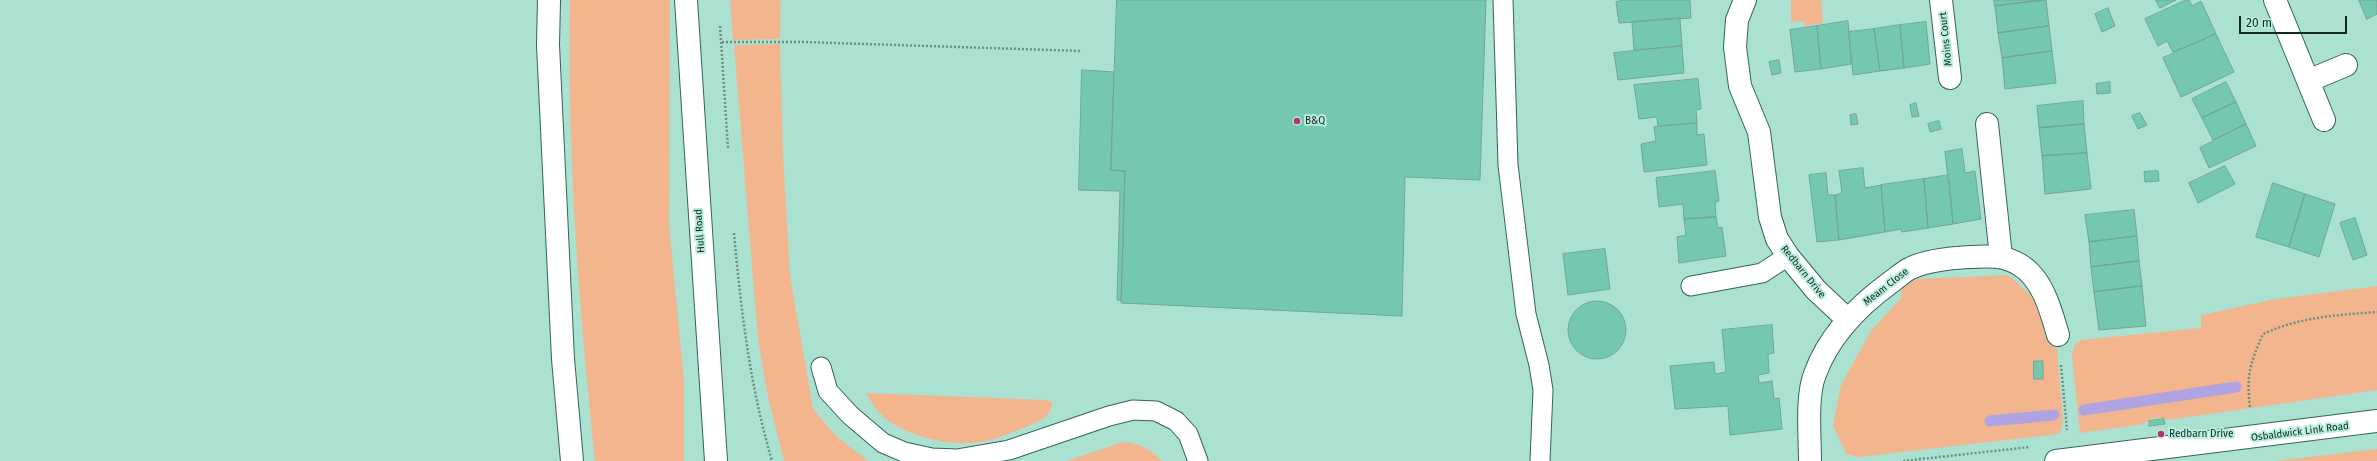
<!DOCTYPE html>
<style>
body{margin:0}
#map{position:relative;width:2377px;height:461px;overflow:hidden;background:#abe1d0;font-family:"Fira Sans",sans-serif}
canvas{display:block}
.scale{position:absolute;left:2239px;top:16px;width:108px;height:18px;box-sizing:border-box;border:2px solid #112721;border-top:0;padding-left:5px;font-size:12px;line-height:14px;white-space:nowrap;color:#112721;-webkit-text-stroke:3px #b8eedd;paint-order:stroke}
</style>
<div id="map">
<canvas width="2377" height="461"></canvas>
<div class="scale">20 m</div>
</div>
<script>
const ctx = document.querySelector('canvas').getContext('2d');
ctx.lineJoin = 'round';
function fillPath(path, color) { ctx.fillStyle = color; ctx.fill(path, 'evenodd'); }
function strokePath(path, color, width, dash) { ctx.strokeStyle = color; ctx.lineWidth = width; ctx.lineCap = dash ? 'butt' : 'round'; ctx.setLineDash(dash || []); ctx.stroke(path); }
function write(font, color, halo, rows, align = 'center') {
  ctx.font = font + ' "Fira Sans",sans-serif'; ctx.lineWidth = 4; ctx.setLineDash([]); ctx.textBaseline = 'middle'; ctx.strokeStyle = halo; ctx.fillStyle = color; for (const [text, x, y, turn = 0] of rows) {
    ctx.save(); ctx.translate(x, y); ctx.rotate((+turn || 0) * Math.PI / 180); ctx.textAlign = isNaN(turn) ? turn : align; if (halo) ctx.strokeText(text, 0, 0); ctx.fillText(text, 0, 0); ctx.restore();
  }
}
fillPath(new Path2D(`
 M 570,0 L 670,0 L 669,224 L 684,380 L 684,461 L 595,461 C 579,308 567,154 570,0 Z
 M 730,0 L 781,0 L 780,39 L 733,40 Z
 M 1791,0 L 1821,0 L 1823,23 L 1804,26 L 1804,21 L 1791,22 Z
 M 780,44 L 783,155 L 790,275 L 813,409 L 837,437 L 868,461 L 784,461 L 768,397 L 758,339 L 734,45 Z
 M 2008,275 C 2020,285 2033,295 2039,310 C 2046,329 2039,335 2057,349 L 2063,419 L 2061,430 L 2058,434 L 1859,457 L 1846,454 L 1833,425 L 1841,385 L 1871,331 L 1901,298 L 1902,288 L 1917,279 Z
 M 2377,286 L 2377,390 L 2168,420 C 2161,416 2150,417 2144,424 L 2080,433 L 2072,355 L 2075,344 L 2081,340 L 2201,328 L 2201,315 L 2276,299 Z
 M 866,393 L 1047,400 L 1052,402 C 1052,417 1038,422 1026,427 C 1014,431 1003,437 991,440 C 958,449 901,438 878,411 C 873,406 870,399 866,393 Z
 M 1123,442 C 1139,443 1151,449 1162,461 L 1067,461 Z
 M 2377,449 L 2377,461 L 2275,461 Z`), '#f3b58e');
strokePath(new Path2D(`
 M 2084,410 L 2236,387
 M 1990,421 L 2054,415`), '#afa3e2', 11);
const building = new Path2D(`
 M 1117,0 L 1486,0 L 1480,180 L 1405,177 L 1402,316 L 1121,303 L 1125,171 L 1111,170 Z
 M 1625,0 L 1690,0 L 1691,18 L 1619,23 L 1616,2 Z
 M 1994,0 L 2045,0 L 1995,6 Z
 M 2046,0 L 2049,26 L 1998,33 L 1995,6 Z
 M 2156,0 L 2176,0 L 2160,8 Z
 M 2186,0 L 2189,0 L 2192,6 L 2201,1 L 2216,34 L 2173,52 L 2167,41 L 2158,46 L 2145,19 Z
 M 2359,0 L 2377,0 L 2377,14 L 2367,19 Z
 M 2108,8 L 2115,26 L 2102,32 L 2095,14 Z
 M 1680,18 L 1682,46 L 1634,50 L 1632,22 Z
 M 1848,21 L 1851,64 L 1821,69 L 1817,26 Z
 M 1926,22 L 1930,64 L 1904,68 L 1900,25 Z
 M 1900,25 L 1904,68 L 1880,71 L 1874,29 Z
 M 1817,26 L 1821,69 L 1795,72 L 1790,30 Z
 M 2049,26 L 2052,51 L 2002,58 L 1998,33 Z
 M 1874,29 L 1880,71 L 1853,75 L 1849,32 Z
 M 2216,34 L 2234,72 L 2181,97 L 2163,58 Z
 M 1682,46 L 1684,73 L 1618,80 L 1614,53 Z
 M 2052,51 L 2056,83 L 2005,89 L 2002,58 Z
 M 1779,60 L 1781,73 L 1772,75 L 1769,62 Z
 M 1082,70 L 1114,72 L 1111,170 L 1125,171 L 1121,300 L 1117,300 L 1120,191 L 1079,190 Z
 M 1698,79 L 1701,109 L 1696,110 L 1697,123 L 1658,126 L 1657,117 L 1639,119 L 1634,85 Z
 M 2110,82 L 2110,93 L 2097,94 L 2096,84 Z
 M 2226,82 L 2236,102 L 2202,118 L 2192,99 Z
 M 2083,101 L 2084,124 L 2039,128 L 2037,106 Z
 M 2236,102 L 2246,124 L 2213,140 L 2202,118 Z
 M 1916,103 L 1919,116 L 1912,117 L 1910,105 Z
 M 2140,113 L 2147,125 L 2138,129 L 2132,116 Z
 M 1856,114 L 1858,124 L 1851,125 L 1850,115 Z
 M 1939,121 L 1941,129 L 1930,132 L 1928,124 Z
 M 1697,123 L 1697,135 L 1704,134 L 1707,165 L 1644,172 L 1641,144 L 1656,141 L 1654,127 Z
 M 2084,124 L 2087,153 L 2042,156 L 2039,128 Z
 M 2246,124 L 2256,146 L 2209,168 L 2200,148 Z
 M 1962,149 L 1965,173 L 1975,171 L 1981,219 L 1953,224 L 1945,152 Z
 M 2087,153 L 2091,189 L 2045,194 L 2042,156 Z
 M 2225,166 L 2235,184 L 2198,203 L 2189,183 Z
 M 1863,168 L 1865,188 L 1881,185 L 1885,232 L 1839,240 L 1835,195 L 1842,193 L 1839,171 Z
 M 1715,171 L 1719,201 L 1715,202 L 1716,217 L 1684,219 L 1683,204 L 1659,207 L 1656,178 Z
 M 2158,171 L 2159,181 L 2145,182 L 2144,172 Z
 M 1826,173 L 1828,195 L 1835,195 L 1839,240 L 1817,242 L 1809,175 Z
 M 1949,175 L 1953,224 L 1928,228 L 1924,179 Z
 M 1924,179 L 1928,228 L 1902,232 L 1901,229 L 1885,232 L 1881,185 Z
 M 2273,183 L 2305,194 L 2289,247 L 2256,237 Z
 M 2305,194 L 2335,204 L 2319,257 L 2289,247 Z
 M 2134,210 L 2137,236 L 2089,242 L 2085,215 Z
 M 1716,217 L 1718,228 L 1722,227 L 1726,256 L 1679,263 L 1677,237 L 1686,235 L 1684,219 Z
 M 2355,218 L 2367,255 L 2353,260 L 2340,223 Z
 M 2137,236 L 2139,261 L 2091,267 L 2089,242 Z
 M 1605,249 L 1610,289 L 1568,295 L 1563,254 Z
 M 2139,261 L 2142,286 L 2094,292 L 2091,267 Z
 M 2142,286 L 2146,326 L 2099,330 L 2094,292 Z
 M1568 330a29 29 0 1 1 58 0a29 29 0 1 1-58 0Z
 M 1772,325 L 1774,353 L 1768,354 L 1769,373 L 1758,375 L 1759,383 L 1772,381 L 1774,399 L 1779,398 L 1782,429 L 1730,435 L 1728,406 L 1675,409 L 1670,366 L 1714,362 L 1715,374 L 1726,372 L 1722,330 Z
 M 2034,361 L 2043,361 L 2043,379 L 2034,379 Z
 M 2164,419 L 2165,424 L 2149,426 L 2149,421 Z`);
fillPath(building, '#74c8af');
strokePath(building, '#71a695', 1);
const lane = new Path2D(`
 M 1503,0 L 1508,165 L 1526,314 L 1539,365 L 1543,390 L 1540,461
 M 1691,286 L 1762,273 L 1788,256
 M 821,367 L 828,391 L 850,415 L 883,443 L 904,452 L 932,458 L 957,459 L 1009,450 L 1109,416 L 1133,410 L 1156,411 L 1176,421 L 1188,434 L 1198,461`);
const street = new Path2D(`
 M 1745,0 L 1737,20 L 1735,47 L 1740,86 L 1759,132 L 1770,217 L 1777,239 L 1788,256 L 1816,290 L 1847,319
 M 1941,0 L 1950,78
 M 2275,0 L 2324,120
 M 2308,81 L 2346,65
 M 1987,124 L 2001,257
 M 1810,461 C 1810,436 1806,396 1815,374 C 1829,335 1858,306 1891,282 C 1897,278 1904,271 1911,268 C 1928,260 1951,258 1970,257 C 1987,256 2005,255 2020,265 C 2043,279 2051,311 2058,335`);
const secondary = new Path2D(`
 M 2056,461 L 2377,421`);
const primary = new Path2D(`
 M 549,0 L 548,45 L 563,359 L 572,461
 M 686,0 L 716,461`);
strokePath(lane, '#326556', 21);
strokePath(street, '#326556', 24);
strokePath(secondary, '#326556', 24);
strokePath(primary, '#326556', 24);
strokePath(new Path2D(`
 M 720,26 L 728,148
 M 722,42 L 803,42 L 1082,51
 M 734,233 C 741,311 750,386 772,461
 M 2061,365 L 2067,430
 M 2250,407 C 2246,376 2250,363 2263,334 C 2300,317 2337,315 2377,312
 M 1903,461 L 2030,447`), '#699185', 2.5, [2, 2]);
strokePath(lane, '#fff', 19);
strokePath(street, '#fff', 22);
strokePath(secondary, '#fff', 22);
strokePath(primary, '#fff', 22);
for (const [x, y, r, color] of [
 [1297,121,4,"#b53176"],
 [2161,434,4,"#b53176"]
]) { const dot = new Path2D(); dot.arc(x, y, r, 0, 2 * Math.PI); ctx.fillStyle = color; ctx.fill(dot); strokePath(dot, '#b8eedd', 1.5); }
write('10px', '#112721', '#b8eedd', [
 ["Moins Court",1946,39,-96],
 ["Hull Road",700,231,-94],
 ["Redbarn Drive",1803,272,51],
 ["Meam Close",1886,287,-38],
 ["Osbaldwick Link Road",2300,432,-7]
]);
write('10px', '#112721', '#b8eedd', [
 ["B&Q",1305,121],
 ["Redbarn Drive",2169,434]
], 'left');
</script>
